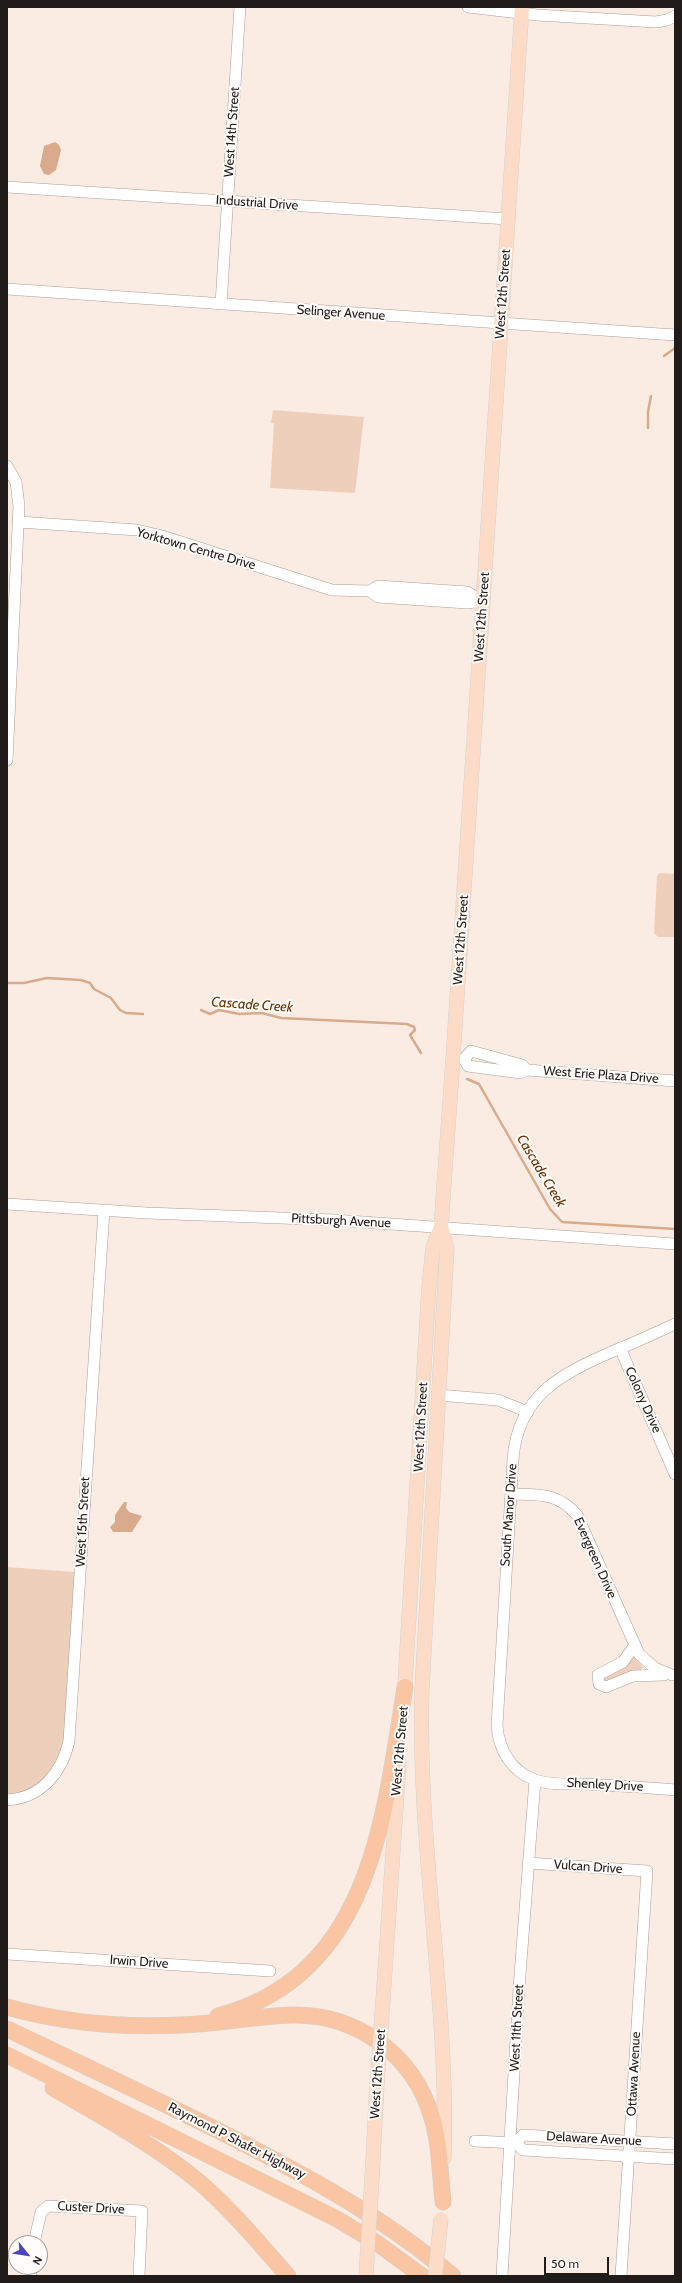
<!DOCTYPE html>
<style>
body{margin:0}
#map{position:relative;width:682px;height:2283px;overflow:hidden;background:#fbece3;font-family:Cabin,sans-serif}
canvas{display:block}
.frame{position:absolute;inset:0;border:8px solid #211c19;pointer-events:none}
.north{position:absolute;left:8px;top:2235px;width:40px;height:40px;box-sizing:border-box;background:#fffcfa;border:1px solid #a6a2a0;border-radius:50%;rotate:120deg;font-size:11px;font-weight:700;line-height:16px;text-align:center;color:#211c19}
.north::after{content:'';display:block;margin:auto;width:14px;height:18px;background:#4a45bb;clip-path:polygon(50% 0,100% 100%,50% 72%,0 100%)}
.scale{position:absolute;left:544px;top:2257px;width:65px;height:18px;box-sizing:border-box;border:2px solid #211c19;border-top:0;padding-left:5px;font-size:12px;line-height:14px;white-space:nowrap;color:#211c19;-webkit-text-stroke:3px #fffcfa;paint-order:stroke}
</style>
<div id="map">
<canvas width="682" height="2283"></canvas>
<div class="frame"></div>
<div class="north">N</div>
<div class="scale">50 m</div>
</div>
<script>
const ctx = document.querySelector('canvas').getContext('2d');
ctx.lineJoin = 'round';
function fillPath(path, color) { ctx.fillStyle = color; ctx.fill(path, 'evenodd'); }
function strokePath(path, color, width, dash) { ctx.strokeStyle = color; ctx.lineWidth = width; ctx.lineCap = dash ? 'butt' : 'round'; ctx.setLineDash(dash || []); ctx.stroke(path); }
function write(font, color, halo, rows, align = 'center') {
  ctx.font = font + ' Cabin,sans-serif'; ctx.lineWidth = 4; ctx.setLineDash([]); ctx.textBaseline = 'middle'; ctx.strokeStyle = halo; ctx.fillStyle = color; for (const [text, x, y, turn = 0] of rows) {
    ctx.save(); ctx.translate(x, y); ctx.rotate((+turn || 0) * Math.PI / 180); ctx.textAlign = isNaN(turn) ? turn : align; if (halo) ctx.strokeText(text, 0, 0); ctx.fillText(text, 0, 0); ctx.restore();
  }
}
fillPath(new Path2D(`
 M 273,410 L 364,417 L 355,493 L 270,488 L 274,423 L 271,423 Z
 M 659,873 L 675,874 L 675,937 L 658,937 L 654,933 L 657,876 Z
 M 7,1567 L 75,1572 L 65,1738 C 63,1744 63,1751 60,1757 C 52,1777 29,1795 7,1796 Z
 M 634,1657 L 643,1667 L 642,1669 L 606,1681 L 602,1680 L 602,1678 L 628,1664 Z`), '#eecfbb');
fillPath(new Path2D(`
 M 55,142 L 59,145 L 61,150 L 56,170 L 49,175 L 44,174 L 40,166 L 44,146 Z
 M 124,1502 L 127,1502 L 126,1508 L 129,1512 L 142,1516 L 132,1532 L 113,1532 L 110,1527 L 115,1522 L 115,1515 Z`), '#d9ab8c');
strokePath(new Path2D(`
 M 664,356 L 675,348
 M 648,428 L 648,412 L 651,396
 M 7,983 L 24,983 L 47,978 L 81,980 L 90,983 L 94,989 L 111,998 L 120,1010 L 126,1013 L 143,1014
 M 201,1010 L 210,1014 L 219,1010 L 239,1014 L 262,1013 L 281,1018 L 407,1024 L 414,1027 L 415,1030 L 410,1035 L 421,1053
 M 467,1079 L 479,1084 L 550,1209 L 562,1222 L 675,1229`), '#d9ab8c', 2.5);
const minor = new Path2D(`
 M 468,7 L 537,15 L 656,22 L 667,20 L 675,16
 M 7,187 L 508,219
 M 7,289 L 675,335
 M 221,304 L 240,7
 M 7,466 L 16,482 L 19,506 L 7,760
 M 19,522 L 137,530 L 162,536 L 332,590 L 370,591 L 378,586 L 467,592 L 483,601
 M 370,591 L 378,597 L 467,603 L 483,601
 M 527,1070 L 522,1065 L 471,1051 L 464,1059 L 468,1066 L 521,1073 L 527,1070 L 675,1081
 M 7,1204 L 147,1213 L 334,1220 L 675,1244
 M 675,1324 C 655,1333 636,1342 616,1350 C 563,1373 518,1394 513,1459 L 497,1726 C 499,1750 511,1771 535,1780 C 549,1785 569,1784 584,1784 C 614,1786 645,1787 675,1790
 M 620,1348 L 675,1474
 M 438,1395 L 498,1400 L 528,1412
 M 511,1494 C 539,1495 557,1492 577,1515 L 639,1654 L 655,1668 L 672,1675
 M 634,1646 L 623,1662 L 598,1675 L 599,1684 L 606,1687 L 633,1676 L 664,1675
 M 7,1800 C 41,1798 62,1773 69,1741 L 104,1210
 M 528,1863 L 647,1871 L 621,2276
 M 7,1954 L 270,1971
 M 475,2141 L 516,2143
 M 675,2144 L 523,2135 L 516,2143 L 523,2150 L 675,2159
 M 34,2243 L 41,2212 L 48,2206 L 142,2211 L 139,2276
 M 31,2276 L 31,2267
 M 502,2276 L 519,1988 L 535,1780`);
const major = new Path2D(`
 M 441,1227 L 447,1248 L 422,1688 C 417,1845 449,2001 444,2158
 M 404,1699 L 429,1286 L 433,1247 L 441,1227 L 453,1058 L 522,7
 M 383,2000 L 399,1763
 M 372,2178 L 377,2084`);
const highway = new Path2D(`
 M 7,2007 C 64,2023 122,2028 181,2025 C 218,2024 255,2016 292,2015 C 357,2014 414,2055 432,2118 C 440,2145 440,2174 443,2202
 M 218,2016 C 371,1976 384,1817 405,1687
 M 7,2029 C 77,2062 147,2095 217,2130 C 300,2172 381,2215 453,2276
 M 7,2055 L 337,2219 L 377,2243 L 422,2276
 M 53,2088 C 103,2117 153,2144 198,2181 C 231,2209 259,2243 288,2276`);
strokePath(minor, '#ab9e95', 12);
strokePath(major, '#d3d2d1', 15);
strokePath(highway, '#d3d2d1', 17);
strokePath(minor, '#fff', 11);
strokePath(major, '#fcdcc7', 14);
strokePath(highway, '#fac5a2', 16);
const majorBridge = new Path2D(`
 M 377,2084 L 383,2000
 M 366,2276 L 372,2178
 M 435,2276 L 441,2219`);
strokePath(majorBridge, '#d3d2d1', 15, []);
strokePath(majorBridge, '#fcdcc7', 14);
write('13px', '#211c19', '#fffcfa', [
 ["West 14th Street",232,132,-86],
 ["Industrial Drive",257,203,4],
 ["West 12th Street",503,294,-86],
 ["Selinger Avenue",341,313,4],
 ["Yorktown Centre Drive",196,549,16],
 ["West 12th Street",482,617,-86],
 ["West 12th Street",461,940,-86],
 ["West Erie Plaza Drive",601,1075,4],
 ["Pittsburgh Avenue",341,1221,3],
 ["Colony Drive",643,1400,66],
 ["West 12th Street",421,1427,-87],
 ["South Manor Drive",509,1515,-86],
 ["West 15th Street",83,1522,-87],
 ["Evergreen Drive",595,1558,66],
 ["West 12th Street",400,1751,-85],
 ["Shenley Drive",605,1785,3],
 ["Vulcan Drive",588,1867,4],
 ["Irwin Drive",139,1962,4],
 ["West 11th Street",517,2028,-87],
 ["West 12th Street",378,2074,-86],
 ["Ottawa Avenue",634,2074,-87],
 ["Delaware Avenue",594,2139,3],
 ["Raymond P Shafer Highway",237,2141,27],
 ["Custer Drive",91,2208,3]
]);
write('italic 14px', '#6d3400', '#fffcfa', [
 ["Cascade Creek",252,1005,4],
 ["Cascade Creek",541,1171,59]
]);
</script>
